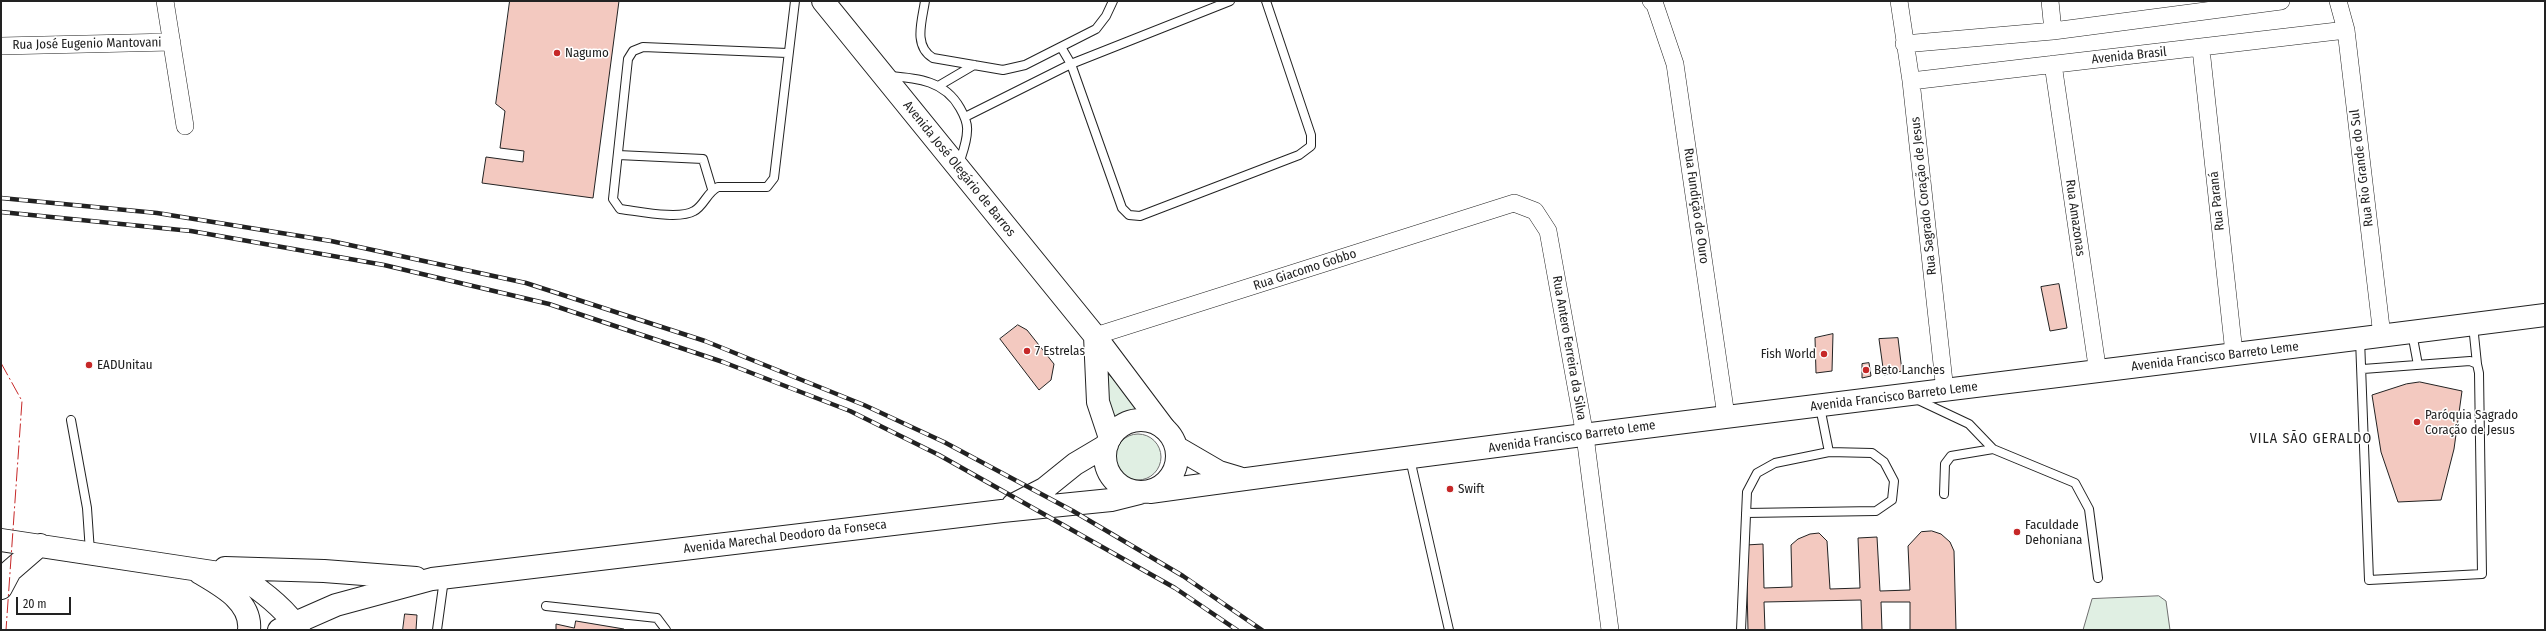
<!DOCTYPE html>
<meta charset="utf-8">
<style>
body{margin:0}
#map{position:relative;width:2546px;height:631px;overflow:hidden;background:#fff;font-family:"Fira Sans Condensed",sans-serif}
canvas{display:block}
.frame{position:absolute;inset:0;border:2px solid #222;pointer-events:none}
.scale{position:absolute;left:16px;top:597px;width:55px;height:18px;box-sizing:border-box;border:2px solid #222;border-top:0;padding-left:5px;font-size:12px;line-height:14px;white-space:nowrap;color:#222;-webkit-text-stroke:3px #fff;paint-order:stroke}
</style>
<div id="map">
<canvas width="2546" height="631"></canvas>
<div class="frame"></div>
<div class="scale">20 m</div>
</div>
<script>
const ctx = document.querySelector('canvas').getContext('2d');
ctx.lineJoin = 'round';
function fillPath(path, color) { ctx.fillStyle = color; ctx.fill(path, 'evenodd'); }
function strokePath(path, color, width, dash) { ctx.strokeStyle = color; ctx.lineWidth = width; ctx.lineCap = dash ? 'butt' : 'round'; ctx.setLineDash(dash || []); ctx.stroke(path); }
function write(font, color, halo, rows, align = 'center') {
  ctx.font = font + ' "Fira Sans Condensed",sans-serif'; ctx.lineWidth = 3; ctx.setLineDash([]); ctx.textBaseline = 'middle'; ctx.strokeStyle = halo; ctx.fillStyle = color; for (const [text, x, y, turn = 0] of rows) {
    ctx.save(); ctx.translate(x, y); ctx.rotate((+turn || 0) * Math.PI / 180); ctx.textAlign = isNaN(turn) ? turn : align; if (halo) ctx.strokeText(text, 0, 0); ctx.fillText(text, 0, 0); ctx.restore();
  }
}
const green = new Path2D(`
 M 1103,368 L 1145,414 L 1125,417 L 1108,423 Z
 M1115 457a23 23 0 1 1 46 0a23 23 0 1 1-46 0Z
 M 2159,596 L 2166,601 L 2170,630 L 2083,630 L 2092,599 Z`);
fillPath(green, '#e0efe3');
strokePath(green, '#6f6f6f', 1);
const building = new Path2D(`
 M 510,1 L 619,1 L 593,198 L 482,183 L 486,157 L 523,162 L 524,151 L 500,148 L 505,111 L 496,104 Z
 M 2059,284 L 2067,328 L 2050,331 L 2041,287 Z
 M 1018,325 L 1027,330 L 1054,364 L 1051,380 L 1039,390 L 1000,339 Z
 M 1833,334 L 1832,371 L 1816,373 L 1815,338 Z
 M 1898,338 L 1902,371 L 1884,375 L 1879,339 Z
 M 1869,363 L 1871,376 L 1862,378 L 1862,364 Z
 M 2420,382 L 2462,391 L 2454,449 L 2441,500 L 2398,502 L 2381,452 L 2372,395 L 2406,384 Z
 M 1932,531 L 1941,534 L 1950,542 L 1954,551 L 1956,630 L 1910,630 L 1910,602 L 1881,602 L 1882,630 L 1862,630 L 1861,600 L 1764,602 L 1765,630 L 1748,630 L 1746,545 L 1763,544 L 1764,588 L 1792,587 L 1791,545 L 1798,539 L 1810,534 L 1819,533 L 1827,541 L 1830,589 L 1860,588 L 1858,538 L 1877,537 L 1880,591 L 1910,590 L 1908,546 L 1921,532 Z
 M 405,614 L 417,615 L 416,630 L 403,630 Z
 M 576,621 L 624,629 L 624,630 L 556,630 L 556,624 L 574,628 Z`);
fillPath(building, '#f3c9c0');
strokePath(building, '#222', 1);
const lane = new Path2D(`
 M 925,1 C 922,21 913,46 933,58 L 1003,70 L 1025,65 L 1096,29 L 1106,16 L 1113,1
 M 1061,47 L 1071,64 L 1122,208 L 1129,215 L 1140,216 L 1299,155 L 1311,146 L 1311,135 L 1266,1
 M 787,53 L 643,47 L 633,51 L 628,59 L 613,199 L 620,209 C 638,211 679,220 694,211 C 704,206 707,192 718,187 L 767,187 L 774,178 L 795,1
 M 889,76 C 918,78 945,81 960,108 C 964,115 968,123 967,131 C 967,142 962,154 959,164
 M 940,85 L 974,65
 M 965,117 L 1071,64 L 1230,1
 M 618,155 L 703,159 L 712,189
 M 2473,325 L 2477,364
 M 2412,333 L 2418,365
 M 2360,339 L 2369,580 L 2482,574 L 2479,373 L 2477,364 L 2470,361 L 2363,369
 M 1916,399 L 1969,424 L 1993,449 L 2075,483 L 2089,509 L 2098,578
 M 71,420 L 87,508 L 90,552
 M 1410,459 L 1449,630
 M 1944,494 L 1945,464 L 1951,456 L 1993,449
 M 1746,513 L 1876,511 L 1892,500 L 1894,481 L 1884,462 L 1872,453 L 1829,452
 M 546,606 L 657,618 L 666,630
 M 437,630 L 444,579
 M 1741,630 L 1747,492 L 1757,473 L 1775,463 L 1829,452 L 1820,407`);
const street = new Path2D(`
 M 165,1 L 185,126
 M 1651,1 L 1655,5 L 1675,64 L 1726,416
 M 1899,1 L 1911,81 L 1945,391
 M 2050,1 L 2053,31
 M 2338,1 L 2346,30 L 2382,336
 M 1904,44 L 2053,31 L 2281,1
 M 1,46 L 172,42
 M 2201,49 L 2234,353
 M 2053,64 L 2098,373
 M 1911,81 L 2346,30
 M 1095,336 L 1514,203 L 1535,211 L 1548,231 L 1585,436 L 1610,630`);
const secondary = new Path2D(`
 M 823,1 L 1095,336 L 1164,428
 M 1095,336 L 1098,402 L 1110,438`);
const primary = new Path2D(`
 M1105 456a36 36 0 1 1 72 0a36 36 0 1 1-72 0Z
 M 1176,447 L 1219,472 L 1239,478
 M 1150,492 C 1614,428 2080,375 2545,315
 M 1013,505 L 1044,489 L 1075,464 L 1107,445
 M 1,540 L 239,576 C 261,590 285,608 299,630
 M 225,568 L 324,571 L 416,578
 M 200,573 C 222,586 252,602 249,630
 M 1,588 L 10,571 L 40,545
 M 279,630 L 336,605 L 432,579 L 1002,511 L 1111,500 L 1139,493`);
strokePath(lane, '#222', 10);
strokePath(street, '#222', 18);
strokePath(secondary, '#222', 24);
strokePath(primary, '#222', 24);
strokePath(lane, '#fff', 8);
strokePath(street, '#fff', 17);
strokePath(secondary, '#fff', 22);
strokePath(primary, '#fff', 22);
const rail = new Path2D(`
 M 1,198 L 157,213 L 331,241 L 526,283 L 705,341 L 864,405 L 944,442 L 1073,511 L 1183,576 L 1262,630
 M 1,212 L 191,231 L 384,265 L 549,304 L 723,362 L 850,411 L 939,455 L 1175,588 L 1237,630`);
strokePath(rail, '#222', 4.5);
strokePath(rail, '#fff', 3, [9]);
strokePath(new Path2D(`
 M 1,363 L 22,401 L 6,630`), '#c62828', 1, [14, 3, 2, 3]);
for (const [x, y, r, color] of [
 [557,53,4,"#c62828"],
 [1027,351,4,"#c62828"],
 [1824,354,4,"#c62828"],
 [89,365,4,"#c62828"],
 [1866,370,4,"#c62828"],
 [2417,422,4,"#c62828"],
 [1450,489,4,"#c62828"],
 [2017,532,4,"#c62828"]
]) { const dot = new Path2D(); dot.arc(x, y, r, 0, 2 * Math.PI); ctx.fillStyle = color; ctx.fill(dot); strokePath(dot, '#fff', 1.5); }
write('13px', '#222', '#fff', [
 ["Rua José Eugenio Mantovani",87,44,-1],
 ["Avenida Brasil",2129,56,-6],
 ["Rua Rio Grande do Sul",2362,168,-97],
 ["Avenida José Olegário de Barros",959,169,51],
 ["Rua Sagrado Coração de Jesus",1924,196,-96],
 ["Rua Paraná",2217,201,-96],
 ["Rua Fundição de Ouro",1696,206,82],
 ["Rua Amazonas",2075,218,82],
 ["Rua Giacomo Gobbo",1305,270,-18],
 ["Rua Antero Ferreira da Silva",1569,348,80],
 ["Avenida Francisco Barreto Leme",2215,357,-7],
 ["Avenida Francisco Barreto Leme",1894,397,-7],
 ["Avenida Francisco Barreto Leme",1572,437,-8],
 ["Avenida Marechal Deodoro da Fonseca",785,537,-7]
]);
write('13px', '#222', '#fff', [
 ["Nagumo",565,53],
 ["7 Estrelas",1035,351],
 ["Fish World",1816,354,"right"],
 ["EADUnitau",97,365],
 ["Beto Lanches",1874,370],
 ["Paróquia Sagrado",2425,415],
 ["Coração de Jesus",2425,430],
 ["Swift",1458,489],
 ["Faculdade",2025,525],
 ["Dehoniana",2025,540]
], 'left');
ctx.letterSpacing = '1px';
write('14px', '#222', '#fff', [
 ["VILA SÃO GERALDO",2311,439]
]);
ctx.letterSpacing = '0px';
</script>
